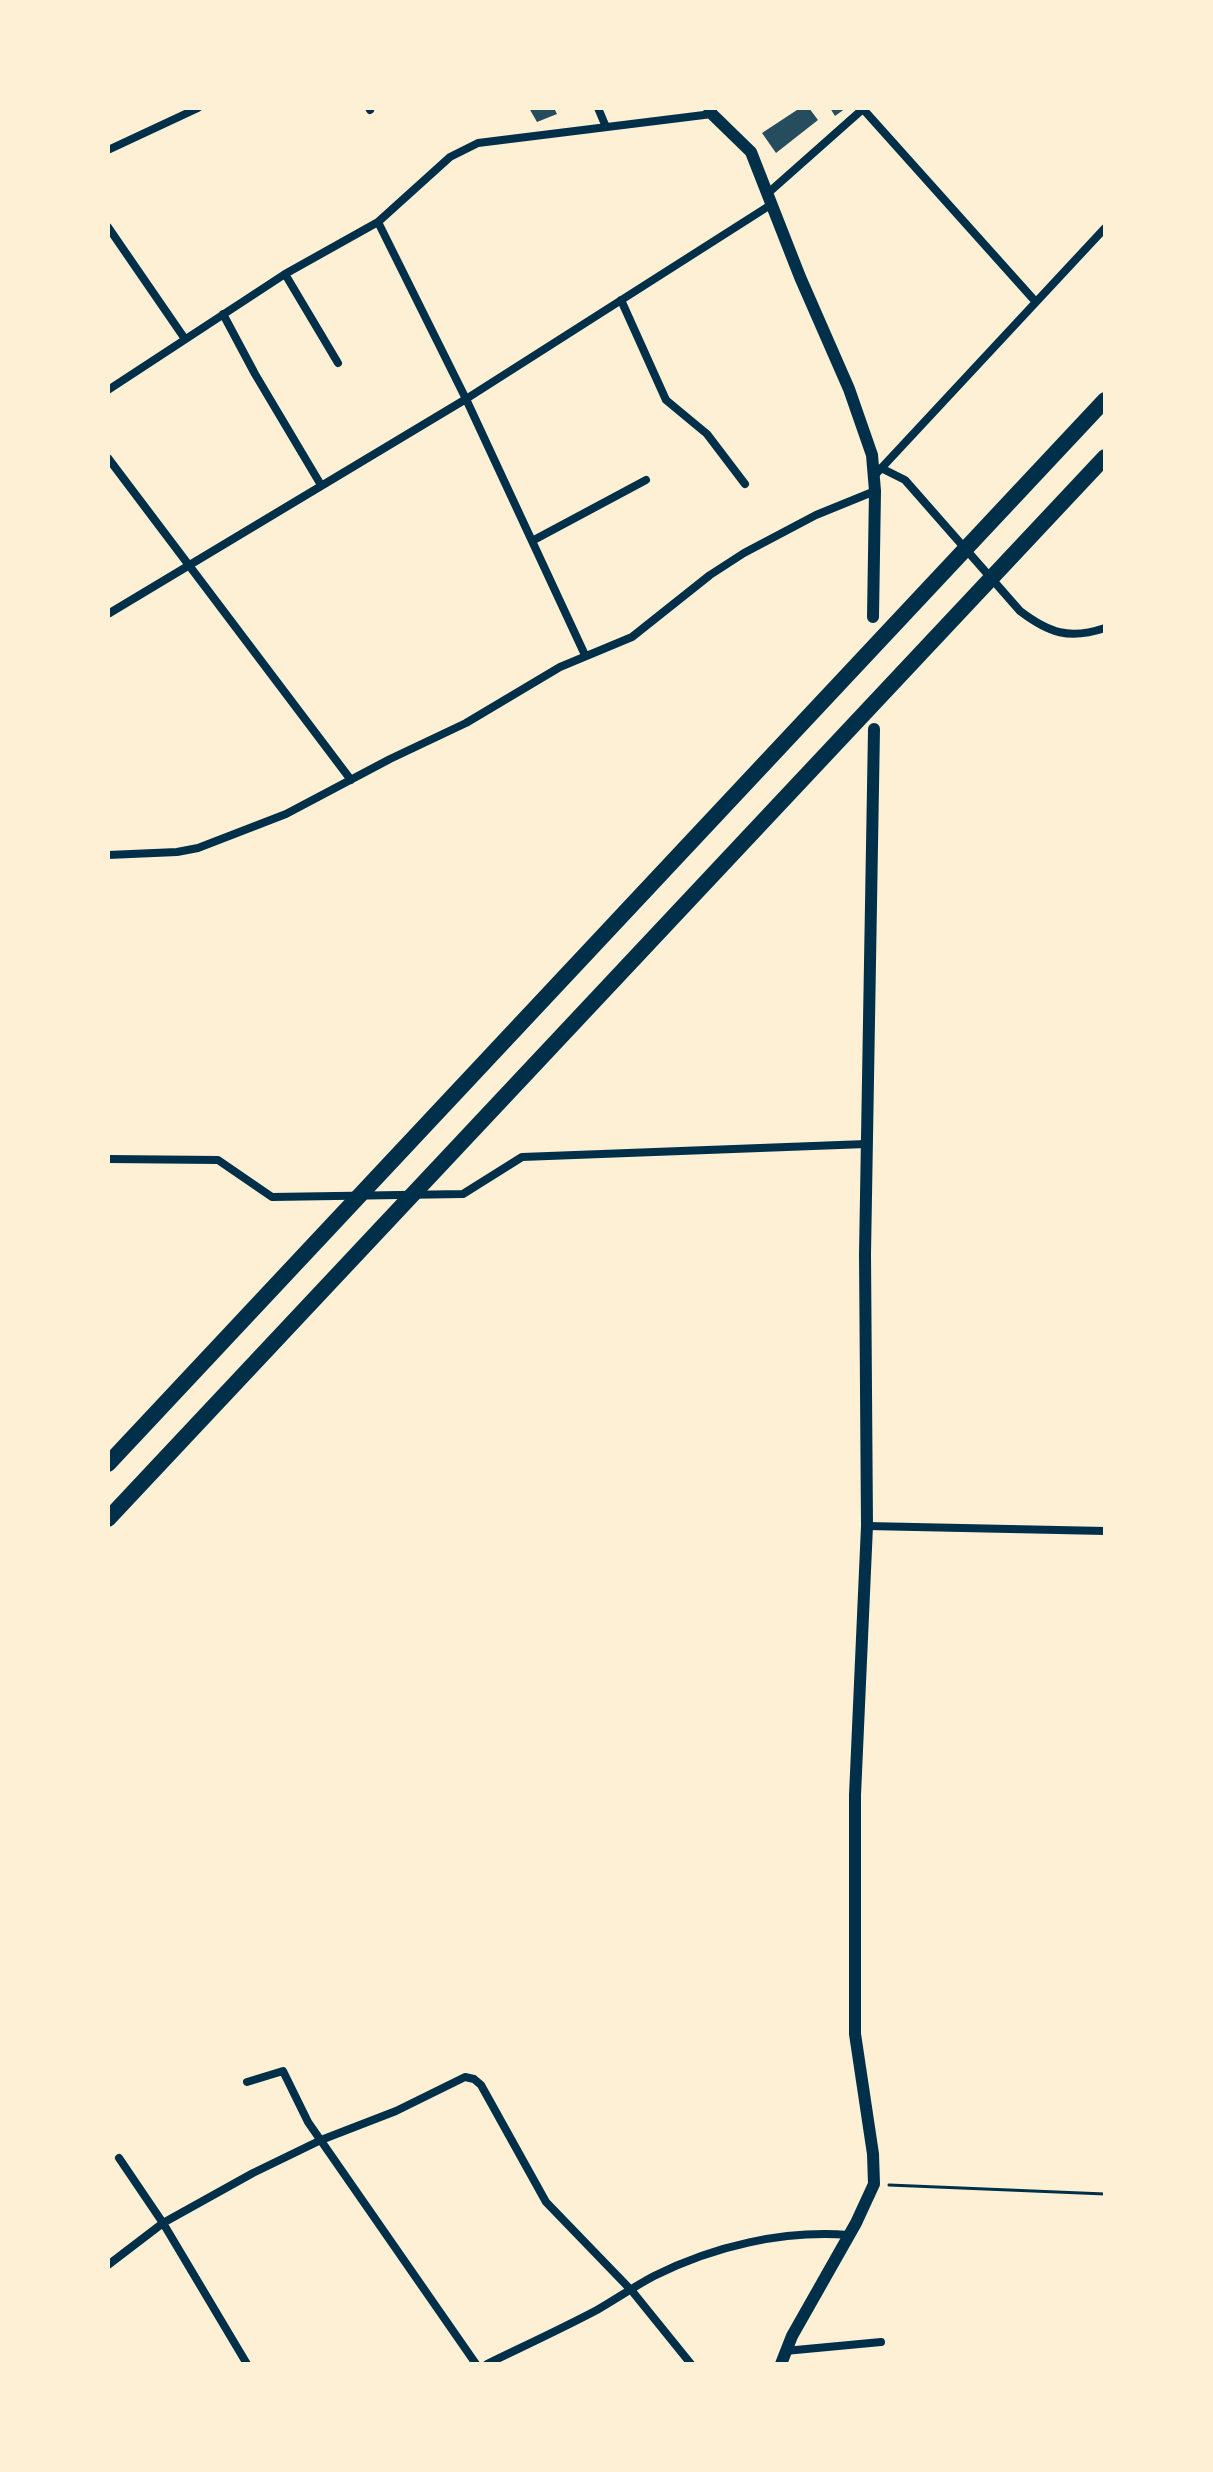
<!DOCTYPE html>
<style>
body{margin:0}
#map{position:relative;width:1213px;height:2472px;overflow:hidden;background:#fdf0d5;font-family:"Source Sans 3",sans-serif}
canvas{display:block}
.frame{position:absolute;inset:0;border:110px solid #fdf0d5;pointer-events:none}
</style>
<div id="map">
<canvas width="1213" height="2472"></canvas>
<div class="frame"></div>
</div>
<script>
const ctx = document.querySelector('canvas').getContext('2d');
ctx.lineJoin = 'round';
function fillPath(path, color) { ctx.fillStyle = color; ctx.fill(path, 'evenodd'); }
function strokePath(path, color, width, dash) { ctx.strokeStyle = color; ctx.lineWidth = width; ctx.lineCap = dash ? 'butt' : 'round'; ctx.setLineDash(dash || []); ctx.stroke(path); }
fillPath(new Path2D(`
 M 529,108 L 554,108 L 557,114 L 537,122 Z
 M 800,108 L 809,108 L 818,120 L 776,153 L 762,133 Z
 M 830,108 L 846,108 L 835,116 Z`), '#264d5e');
strokePath(new Path2D(`
 M 889,2185 L 1105,2194`), '#003049', 3);
strokePath(new Path2D(`
 M 369,108 L 370,110
 M 598,108 L 606,127
 M 863,109 L 1035,301
 M 108,150 L 198,108
 M 767,194 L 864,108
 M 378,222 L 466,399 L 585,655
 M 108,227 L 185,339
 M 285,274 L 338,363
 M 621,300 L 666,400 L 707,434 L 745,484
 M 223,314 L 255,374 L 321,485
 M 108,390 L 285,274 L 378,222 L 450,157 L 478,143 L 712,114
 M 108,458 L 351,780
 M 881,468 L 905,480 L 1020,611 C 1049,633 1069,640 1105,628
 M 874,476 L 1105,228
 M 532,541 L 646,480
 M 108,614 L 466,399 L 772,204
 M 108,855 L 177,852 L 198,848 L 286,814 L 390,759 L 466,723 L 560,667 L 632,637 L 710,575 L 744,553 L 816,515 L 875,491
 M 108,1159 L 218,1160 L 272,1197 L 463,1194 L 522,1157 L 866,1144
 M 867,1526 L 1105,1531
 M 247,2082 L 283,2071 L 308,2122 L 476,2364
 M 119,2158 L 163,2223 L 247,2364
 M 108,2265 L 163,2223 L 253,2173 L 321,2140 L 396,2111 L 465,2077 L 474,2079 L 481,2085 L 546,2202 L 632,2291 L 691,2364
 M 785,2351 L 881,2342
 M 487,2364 C 524,2346 561,2329 597,2310 C 616,2299 635,2286 654,2276 C 714,2246 783,2230 849,2235`), '#003049', 8);
strokePath(new Path2D(`
 M 709,108 L 712,114 L 751,152 L 800,277 L 849,389 L 872,455 L 875,491 L 873,617
 M 781,2364 L 792,2336 L 856,2223 L 874,2184 L 873,2154 L 855,2034 L 855,1795 L 867,1526 L 865,1254 L 874,729`), '#003049', 12);
strokePath(new Path2D(`
 M 108,1464 L 1105,400
 M 108,1519 L 1105,457`), '#003049', 16);
</script>
